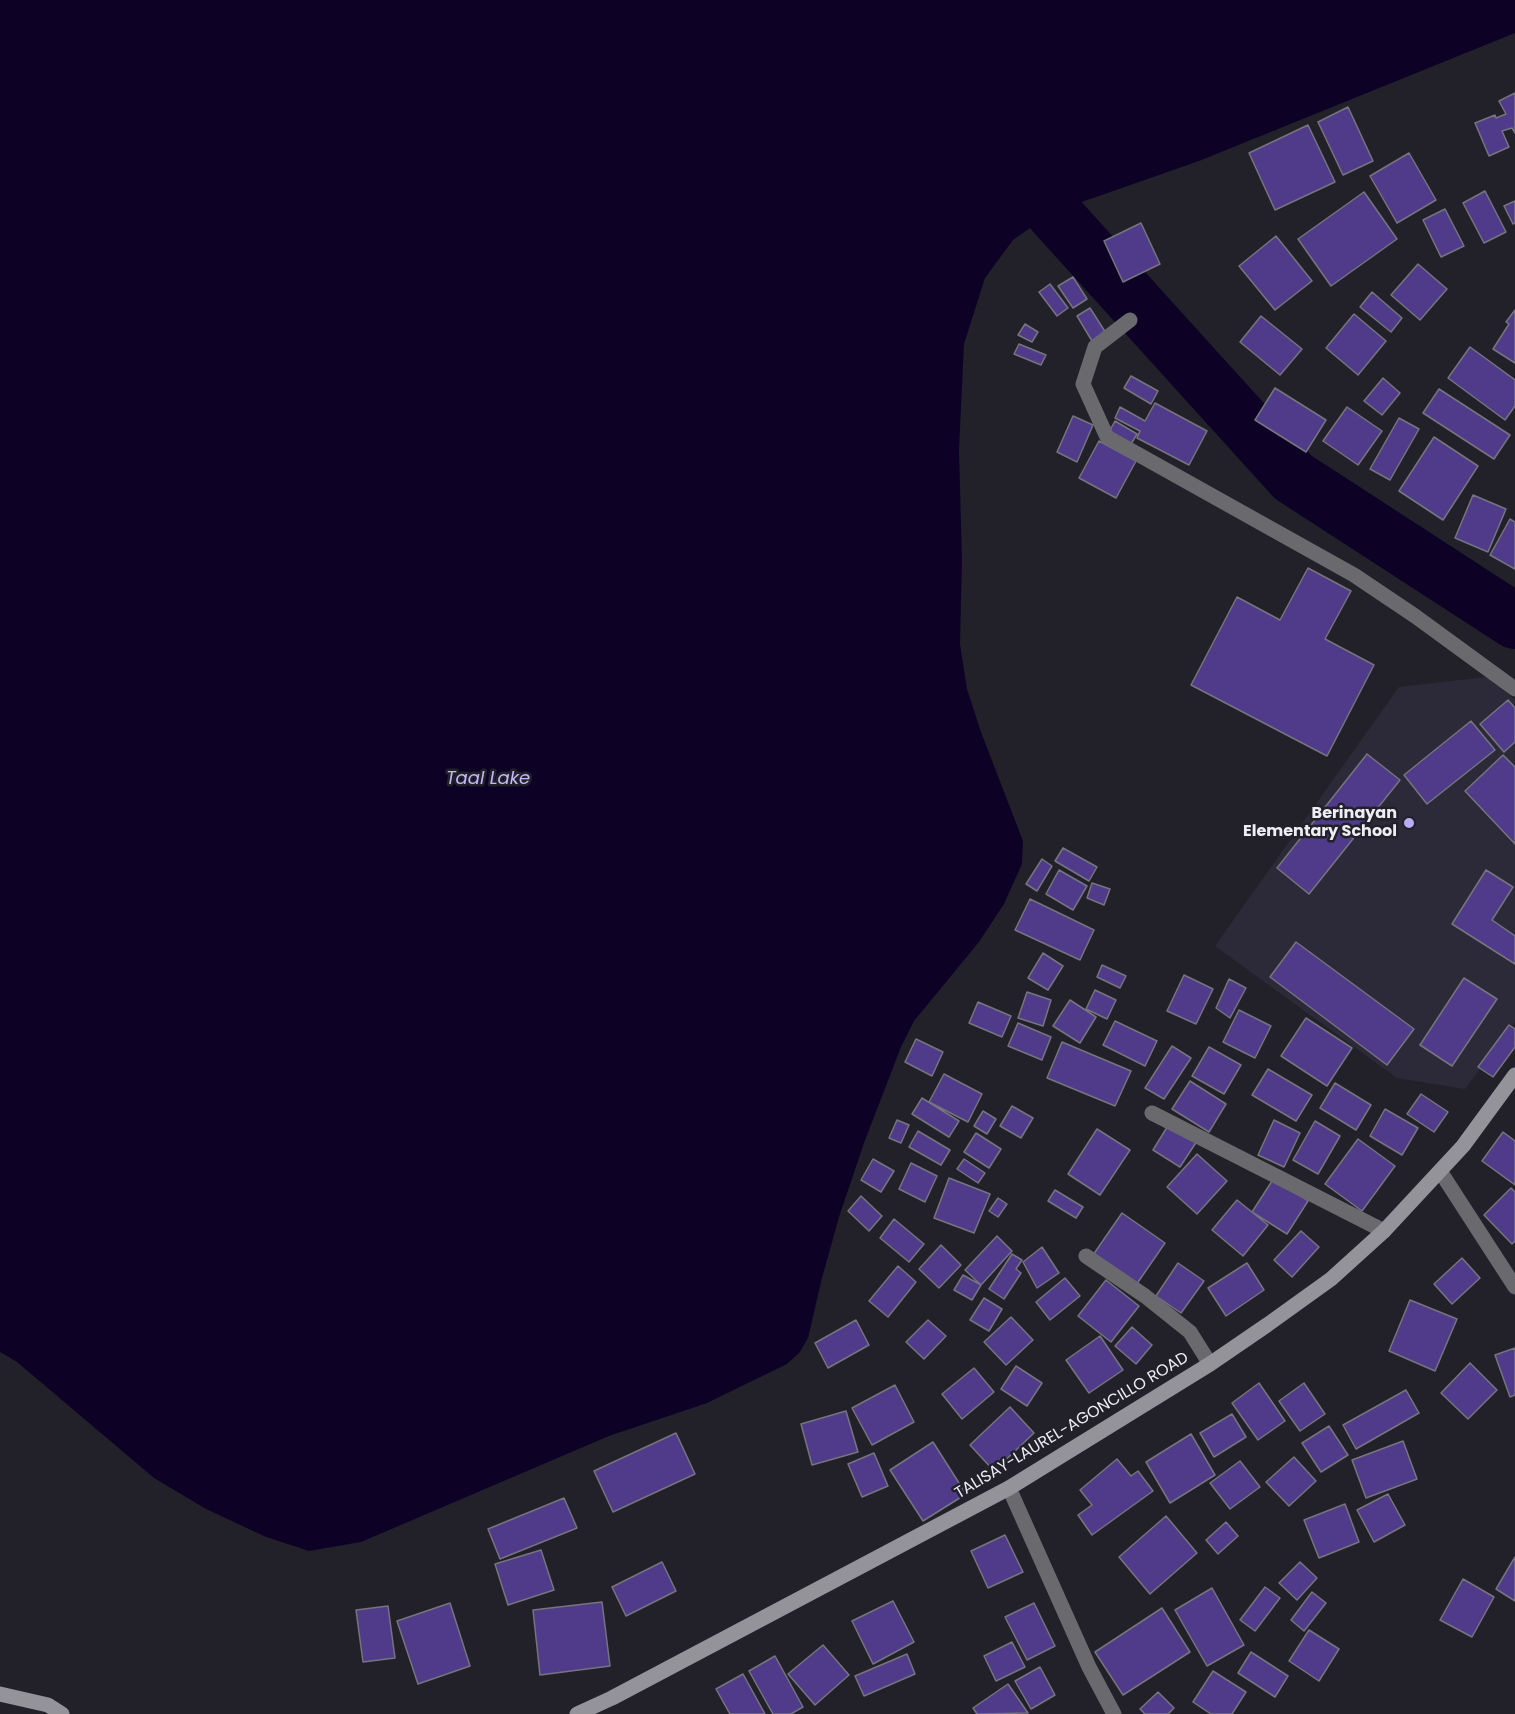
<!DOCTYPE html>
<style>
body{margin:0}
canvas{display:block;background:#222129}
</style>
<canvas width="1515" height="1714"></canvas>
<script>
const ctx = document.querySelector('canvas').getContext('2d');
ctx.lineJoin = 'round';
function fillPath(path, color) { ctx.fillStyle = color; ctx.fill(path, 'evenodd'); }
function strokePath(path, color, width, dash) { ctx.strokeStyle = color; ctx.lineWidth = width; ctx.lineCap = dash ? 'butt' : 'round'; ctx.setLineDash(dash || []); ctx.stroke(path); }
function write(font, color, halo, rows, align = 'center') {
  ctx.font = font + ' Poppins,sans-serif'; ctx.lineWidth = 5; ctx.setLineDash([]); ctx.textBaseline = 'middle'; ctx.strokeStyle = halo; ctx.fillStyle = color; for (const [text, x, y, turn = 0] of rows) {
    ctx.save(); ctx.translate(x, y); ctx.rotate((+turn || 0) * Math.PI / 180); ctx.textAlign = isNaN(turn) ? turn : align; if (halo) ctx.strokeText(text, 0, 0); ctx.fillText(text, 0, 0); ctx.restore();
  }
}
fillPath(new Path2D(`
 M 1487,677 L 1515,700 L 1515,1022 L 1465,1089 L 1397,1078 L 1215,946 L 1399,687 Z`), '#2c2a38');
fillPath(new Path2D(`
 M 0,0 L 1515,0 L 1515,33 L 1199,161 L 1053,212 L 1013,240 L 985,278 L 964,344 L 959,450 L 962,560 L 960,644 L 967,689 L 981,732 L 1023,841 L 1022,864 L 1004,904 L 979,942 L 914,1021 L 901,1047 L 864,1143 L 839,1217 L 822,1278 L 808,1338 L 800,1352 L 787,1364 L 707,1403 L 609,1436 L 361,1542 L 309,1551 L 266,1537 L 206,1509 L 154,1478 L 17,1362 L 0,1352 Z`), '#0d0226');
strokePath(new Path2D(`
 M 1053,212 L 1293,477 L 1515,621`), '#0d0226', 56);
const building = new Path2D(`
 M 1515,93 L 1515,133 L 1512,128 L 1502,131 L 1509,147 L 1489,156 L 1475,123 L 1495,115 L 1496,118 L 1506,114 L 1499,101 Z
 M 1348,107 L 1373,161 L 1343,175 L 1318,122 Z
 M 1308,125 L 1335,182 L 1275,210 L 1249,153 Z
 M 1409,153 L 1436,200 L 1397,223 L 1370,176 Z
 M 1485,191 L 1506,232 L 1484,243 L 1463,203 Z
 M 1364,192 L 1397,239 L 1331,286 L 1298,239 Z
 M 1515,201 L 1515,223 L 1513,224 L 1504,206 Z
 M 1445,209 L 1464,246 L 1441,257 L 1423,220 Z
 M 1141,223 L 1160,264 L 1123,282 L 1104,241 Z
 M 1276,236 L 1312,281 L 1275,310 L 1239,266 Z
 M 1418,264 L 1447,289 L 1420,320 L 1391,295 Z
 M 1073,277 L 1087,299 L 1073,308 L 1058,286 Z
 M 1050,284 L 1068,308 L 1057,316 L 1039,292 Z
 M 1372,292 L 1402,318 L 1391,332 L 1360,307 Z
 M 1090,308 L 1106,333 L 1092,341 L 1077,316 Z
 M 1515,310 L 1515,363 L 1493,349 L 1509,324 L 1506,322 Z
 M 1354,314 L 1386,341 L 1358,375 L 1326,348 Z
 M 1261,316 L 1302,349 L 1280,375 L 1240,342 Z
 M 1025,324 L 1038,332 L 1032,342 L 1018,335 Z
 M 1019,344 L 1046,355 L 1041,365 L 1014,354 Z
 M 1470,347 L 1515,380 L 1515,406 L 1505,420 L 1448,378 Z
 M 1131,376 L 1158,391 L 1151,404 L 1124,388 Z
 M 1383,378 L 1400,393 L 1382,415 L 1364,401 Z
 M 1275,388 L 1326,420 L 1306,452 L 1255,420 Z
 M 1439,389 L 1510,435 L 1494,459 L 1423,413 Z
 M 1155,403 L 1207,431 L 1189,465 L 1137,438 L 1140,431 L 1115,418 L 1120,407 L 1145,421 Z
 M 1347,407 L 1382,431 L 1358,465 L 1323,441 Z
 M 1073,416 L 1093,425 L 1077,462 L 1057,452 Z
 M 1399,418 L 1419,429 L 1390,480 L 1370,469 Z
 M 1115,421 L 1137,434 L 1131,444 L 1109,432 Z
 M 1434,437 L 1478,466 L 1443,520 L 1399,491 Z
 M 1099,441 L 1136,461 L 1116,498 L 1079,478 Z
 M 1473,495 L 1506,509 L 1488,552 L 1455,538 Z
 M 1510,519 L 1515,522 L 1515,569 L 1490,555 Z
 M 1308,568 L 1351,591 L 1325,639 L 1374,665 L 1327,756 L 1191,685 L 1237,597 L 1280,620 Z
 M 1508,700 L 1515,708 L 1515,742 L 1504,752 L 1480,724 Z
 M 1471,721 L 1495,750 L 1427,804 L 1404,775 Z
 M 1367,754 L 1400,780 L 1309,894 L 1277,868 Z
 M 1503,755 L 1515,767 L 1515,844 L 1465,791 Z
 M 1063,848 L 1097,867 L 1089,881 L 1055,861 Z
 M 1042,859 L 1052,866 L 1037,891 L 1026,884 Z
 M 1059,870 L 1087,886 L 1073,910 L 1046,894 Z
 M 1486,870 L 1513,887 L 1492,920 L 1515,936 L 1515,964 L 1452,924 Z
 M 1092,883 L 1110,889 L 1104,905 L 1087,898 Z
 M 1030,899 L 1094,930 L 1080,960 L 1015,930 Z
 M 1296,942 L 1414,1029 L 1387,1065 L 1270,977 Z
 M 1043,953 L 1063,966 L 1048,990 L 1028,978 Z
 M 1102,965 L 1126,976 L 1120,988 L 1097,977 Z
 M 1184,975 L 1213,989 L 1196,1024 L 1167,1011 Z
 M 1464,978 L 1497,999 L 1452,1066 L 1420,1045 Z
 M 1229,979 L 1246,988 L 1230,1018 L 1216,1008 Z
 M 1095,990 L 1116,1000 L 1107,1019 L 1086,1009 Z
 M 1027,992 L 1051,1000 L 1043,1026 L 1018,1018 Z
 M 1070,1000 L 1096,1017 L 1080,1043 L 1053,1026 Z
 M 978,1002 L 1011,1016 L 1002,1037 L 969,1023 Z
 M 1239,1010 L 1271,1026 L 1255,1058 L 1223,1042 Z
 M 1306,1018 L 1352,1048 L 1327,1086 L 1281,1056 Z
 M 1115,1021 L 1157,1041 L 1145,1066 L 1103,1045 Z
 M 1018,1023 L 1051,1037 L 1042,1060 L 1008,1046 Z
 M 1509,1025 L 1515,1029 L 1515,1047 L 1493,1077 L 1478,1067 Z
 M 916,1039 L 943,1052 L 932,1076 L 905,1062 Z
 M 1062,1042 L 1131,1071 L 1115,1106 L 1047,1078 Z
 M 1172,1046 L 1191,1058 L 1164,1099 L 1145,1088 Z
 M 1209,1047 L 1241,1065 L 1224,1094 L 1192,1076 Z
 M 1268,1069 L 1312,1095 L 1296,1121 L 1252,1095 Z
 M 944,1074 L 982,1094 L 968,1122 L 929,1102 Z
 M 1190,1081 L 1226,1104 L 1209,1132 L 1172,1109 Z
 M 1335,1083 L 1371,1105 L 1356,1130 L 1320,1108 Z
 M 1421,1094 L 1448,1112 L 1434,1132 L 1407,1114 Z
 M 922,1098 L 959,1121 L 949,1137 L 912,1114 Z
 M 1012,1106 L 1033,1118 L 1021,1138 L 1000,1126 Z
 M 1385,1109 L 1418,1128 L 1402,1155 L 1370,1136 Z
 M 983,1111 L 996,1119 L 987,1134 L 974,1126 Z
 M 897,1120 L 909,1125 L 901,1143 L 889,1138 Z
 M 1274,1120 L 1300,1133 L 1284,1167 L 1258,1155 Z
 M 1315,1121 L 1340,1136 L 1318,1174 L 1293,1160 Z
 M 1169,1124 L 1197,1141 L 1180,1167 L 1153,1150 Z
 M 1097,1129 L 1130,1150 L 1100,1195 L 1068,1174 Z
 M 918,1131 L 950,1150 L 941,1165 L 909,1147 Z
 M 1503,1132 L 1515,1141 L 1515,1185 L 1482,1161 Z
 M 976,1133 L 1001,1149 L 989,1168 L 964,1152 Z
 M 1358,1139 L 1395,1166 L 1362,1211 L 1325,1184 Z
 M 1197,1154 L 1227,1181 L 1197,1214 L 1167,1187 Z
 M 873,1159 L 894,1171 L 881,1192 L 861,1180 Z
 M 964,1159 L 985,1173 L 978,1183 L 957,1169 Z
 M 911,1163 L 937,1176 L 925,1202 L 899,1189 Z
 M 949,1178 L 990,1194 L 974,1233 L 934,1218 Z
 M 1274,1178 L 1308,1201 L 1287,1234 L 1252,1212 Z
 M 1511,1188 L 1515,1192 L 1515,1241 L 1512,1244 L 1484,1215 Z
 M 1055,1190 L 1083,1207 L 1076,1218 L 1048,1201 Z
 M 861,1196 L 882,1216 L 869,1231 L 848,1211 Z
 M 998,1198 L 1007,1204 L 998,1217 L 989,1211 Z
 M 1237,1200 L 1268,1225 L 1243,1256 L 1212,1230 Z
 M 1122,1213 L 1165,1243 L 1136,1285 L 1093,1255 Z
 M 894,1219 L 924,1244 L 909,1262 L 880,1238 Z
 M 1301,1231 L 1319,1247 L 1292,1277 L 1274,1260 Z
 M 997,1236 L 1012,1251 L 981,1285 L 965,1270 Z
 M 941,1245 L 961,1265 L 939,1288 L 919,1269 Z
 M 1042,1247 L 1059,1273 L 1037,1288 L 1023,1262 Z
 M 1012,1254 L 1022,1260 L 1016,1269 L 1021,1273 L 1004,1299 L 989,1289 Z
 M 1462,1258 L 1480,1278 L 1452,1304 L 1434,1284 Z
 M 1178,1263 L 1204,1281 L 1181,1313 L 1156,1296 Z
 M 1247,1263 L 1264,1290 L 1226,1316 L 1208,1288 Z
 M 898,1266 L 916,1282 L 888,1317 L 869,1301 Z
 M 963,1275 L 981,1285 L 972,1300 L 954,1290 Z
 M 1065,1278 L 1080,1296 L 1050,1320 L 1036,1302 Z
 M 1106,1280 L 1139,1306 L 1111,1342 L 1078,1316 Z
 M 984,1298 L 1002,1309 L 989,1331 L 970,1320 Z
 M 1410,1300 L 1457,1319 L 1435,1371 L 1389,1351 Z
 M 1011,1317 L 1033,1340 L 1006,1365 L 984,1342 Z
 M 856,1320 L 869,1345 L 828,1368 L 815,1343 Z
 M 928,1320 L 946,1336 L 924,1359 L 906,1342 Z
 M 1132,1327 L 1152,1345 L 1136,1364 L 1115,1346 Z
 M 1100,1336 L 1123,1370 L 1089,1393 L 1066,1360 Z
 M 1515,1348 L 1515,1395 L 1510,1397 L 1495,1355 Z
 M 1470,1363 L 1497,1390 L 1468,1419 L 1441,1393 Z
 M 1016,1366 L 1042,1383 L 1027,1406 L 1001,1389 Z
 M 974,1368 L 994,1392 L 962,1419 L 942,1394 Z
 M 1259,1383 L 1285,1421 L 1258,1440 L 1232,1403 Z
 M 1304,1383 L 1325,1414 L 1300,1431 L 1279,1401 Z
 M 895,1385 L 914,1422 L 872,1445 L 852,1408 Z
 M 1406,1390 L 1419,1413 L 1356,1449 L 1343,1425 Z
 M 1010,1407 L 1034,1433 L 994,1471 L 970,1445 Z
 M 846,1411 L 858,1452 L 812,1465 L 801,1424 Z
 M 1232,1414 L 1246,1437 L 1214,1457 L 1200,1433 Z
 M 1329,1426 L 1348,1455 L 1321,1472 L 1302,1443 Z
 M 676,1433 L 695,1474 L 613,1512 L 594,1471 Z
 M 1191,1434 L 1215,1475 L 1170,1503 L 1146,1462 Z
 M 1403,1441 L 1417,1479 L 1366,1498 L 1352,1460 Z
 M 933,1442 L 966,1494 L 923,1521 L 890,1470 Z
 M 874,1453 L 888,1486 L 862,1497 L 848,1464 Z
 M 1294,1457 L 1316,1481 L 1289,1506 L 1266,1482 Z
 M 1117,1459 L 1131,1476 L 1138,1471 L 1153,1491 L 1092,1535 L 1078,1515 L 1092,1505 L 1080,1490 Z
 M 1240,1461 L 1260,1487 L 1230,1509 L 1210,1483 Z
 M 1388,1494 L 1405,1525 L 1374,1542 L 1357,1510 Z
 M 564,1498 L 577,1528 L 500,1559 L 488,1529 Z
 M 1345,1504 L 1359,1542 L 1319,1558 L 1304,1520 Z
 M 1166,1516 L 1197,1553 L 1150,1594 L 1119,1557 Z
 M 1226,1522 L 1238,1536 L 1218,1554 L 1206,1540 Z
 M 1005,1535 L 1023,1572 L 988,1588 L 971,1551 Z
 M 541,1550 L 554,1590 L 508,1605 L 495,1564 Z
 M 1515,1557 L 1515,1601 L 1496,1589 Z
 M 662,1562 L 676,1591 L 626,1616 L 612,1587 Z
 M 1300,1562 L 1317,1578 L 1297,1600 L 1279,1583 Z
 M 1463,1579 L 1494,1597 L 1472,1637 L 1440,1620 Z
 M 1265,1587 L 1280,1598 L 1255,1631 L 1240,1620 Z
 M 1212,1588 L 1244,1645 L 1207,1666 L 1175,1610 Z
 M 1312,1592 L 1326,1603 L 1304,1631 L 1291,1620 Z
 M 893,1601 L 914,1642 L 873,1664 L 852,1621 Z
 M 602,1602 L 610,1666 L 540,1675 L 533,1610 Z
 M 450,1603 L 470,1666 L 418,1684 L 397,1621 Z
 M 1034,1603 L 1055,1646 L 1027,1660 L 1005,1617 Z
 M 388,1606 L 395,1658 L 363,1662 L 356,1610 Z
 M 1162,1608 L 1190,1652 L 1123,1695 L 1095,1652 Z
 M 1309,1630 L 1339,1649 L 1319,1681 L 1289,1661 Z
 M 1012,1642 L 1025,1667 L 996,1681 L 984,1656 Z
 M 823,1645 L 849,1675 L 815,1705 L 788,1674 Z
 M 1251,1652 L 1288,1676 L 1275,1697 L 1238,1673 Z
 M 907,1654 L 915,1674 L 864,1696 L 855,1676 Z
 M 775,1656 L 803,1707 L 791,1714 L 773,1714 L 749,1671 Z
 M 1040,1667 L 1055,1695 L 1031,1709 L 1015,1681 Z
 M 1213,1671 L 1246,1692 L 1232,1714 L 1211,1714 L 1193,1702 Z
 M 743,1674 L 765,1714 L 730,1714 L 716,1689 Z
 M 1008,1684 L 1028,1713 L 977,1714 L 973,1708 Z
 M 1158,1692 L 1174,1708 L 1168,1714 L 1145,1714 L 1140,1709 Z`);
fillPath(building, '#4f3b89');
strokePath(building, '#76747e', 1.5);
strokePath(new Path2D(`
 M 1130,320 L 1095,347 L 1083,384 L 1107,437 L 1354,575 L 1415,616 L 1515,689
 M 1152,1113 L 1384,1231
 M 1440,1171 L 1515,1287
 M 1086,1256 L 1145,1296 L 1190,1332 L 1210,1364
 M 1009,1488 L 1089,1667 L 1114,1714`), '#6a6a6e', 15);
strokePath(new Path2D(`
 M 0,1694 L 48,1705 L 62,1714
 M 577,1714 L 612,1698 L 1009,1488 L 1210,1364 L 1267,1325 L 1331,1279 L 1384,1231 L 1463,1146 L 1515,1075`), '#94939a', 15);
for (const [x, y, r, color] of [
 [1409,823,6,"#b9abf7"]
]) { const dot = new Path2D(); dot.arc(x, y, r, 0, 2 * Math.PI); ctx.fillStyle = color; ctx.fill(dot); strokePath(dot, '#222129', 2); }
write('bold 16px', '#eeedf3', '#222129', [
 ["Berinayan",1397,814],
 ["Elementary School",1397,832]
], 'right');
write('16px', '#eeedf3', '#222129', [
 ["TALISAY-LAUREL-AGONCILLO ROAD",1072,1426,-31]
]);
write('italic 18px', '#c3b8fa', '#222129', [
 ["Taal Lake",488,779]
]);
</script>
